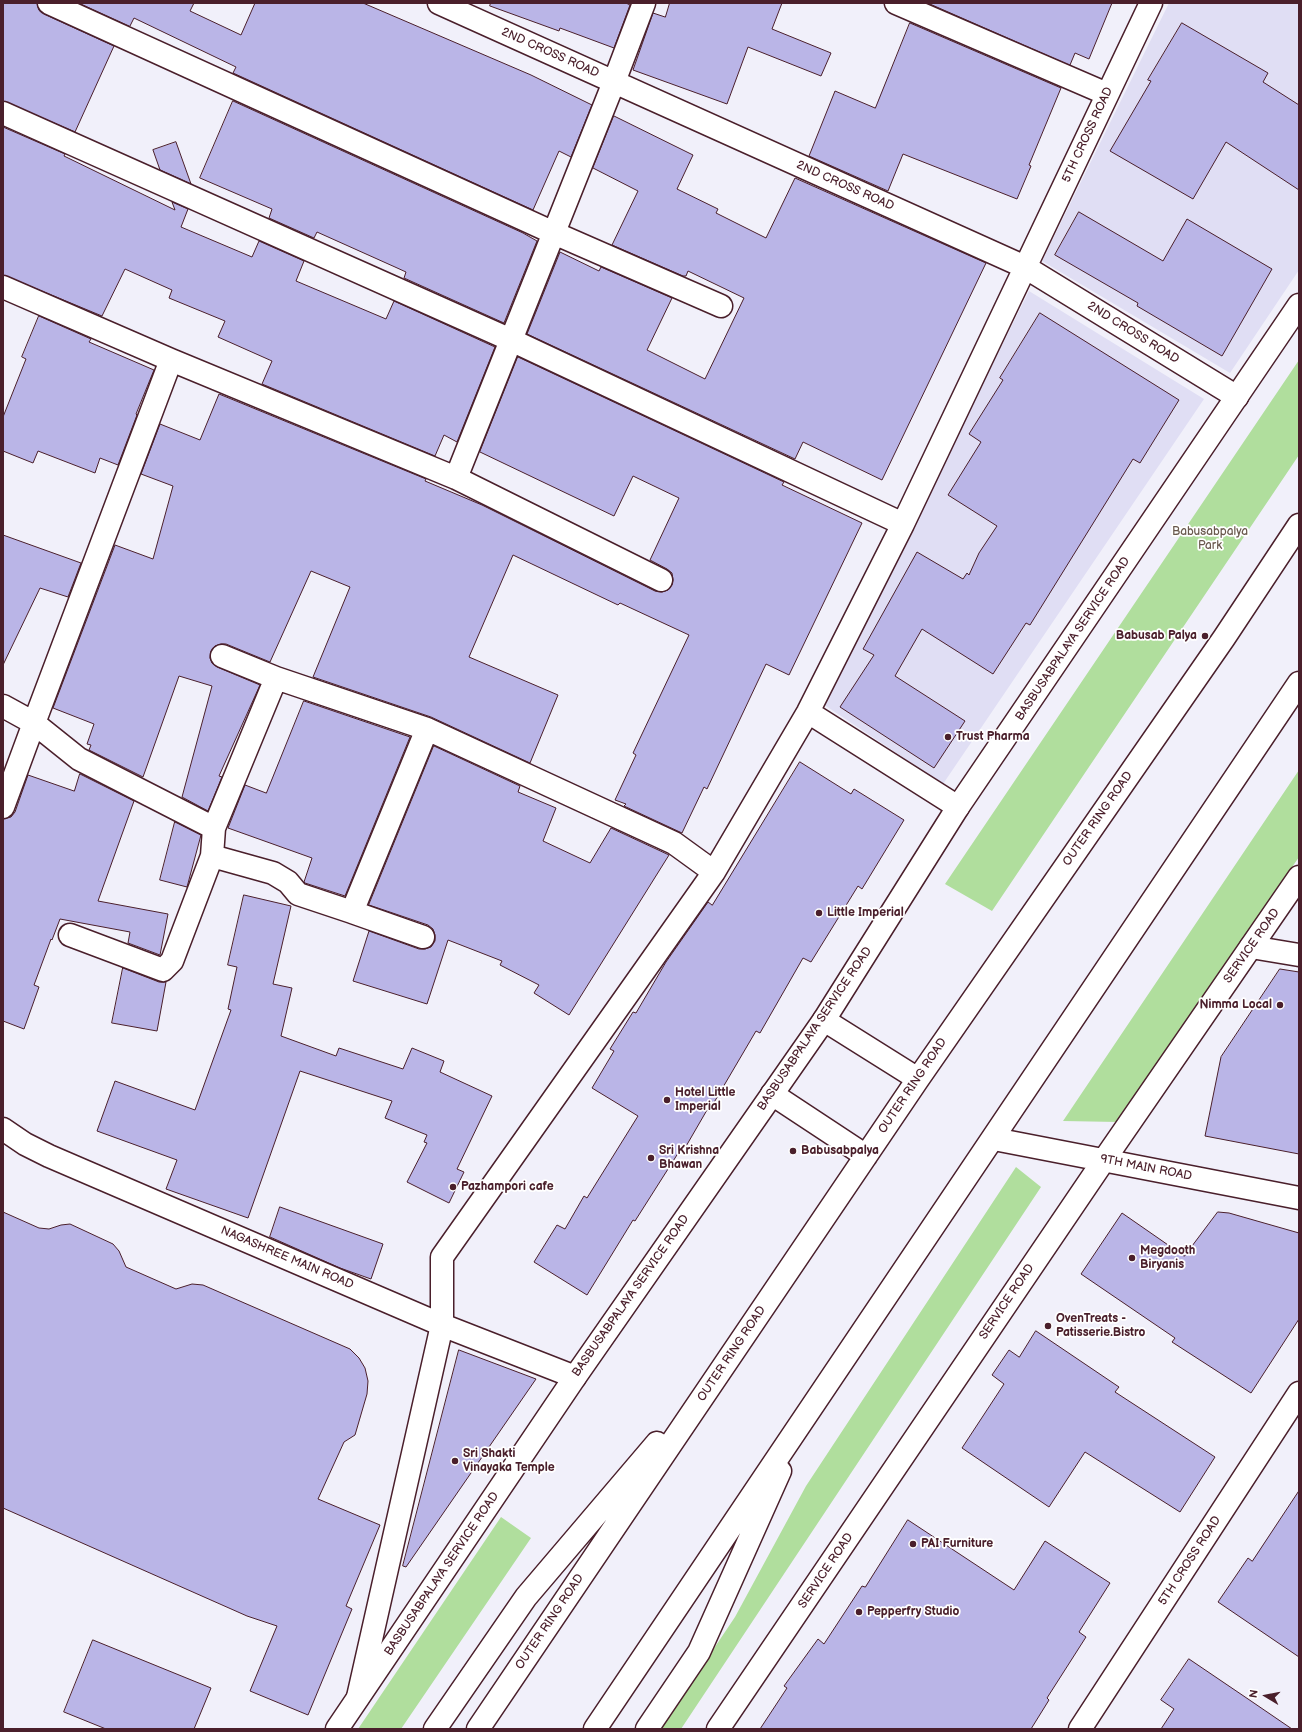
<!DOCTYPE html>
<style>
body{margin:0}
#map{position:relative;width:1302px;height:1732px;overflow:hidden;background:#f1f0fa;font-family:"Balsamiq Sans",sans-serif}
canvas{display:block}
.frame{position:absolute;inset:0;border:4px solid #4a1f2b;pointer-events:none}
.north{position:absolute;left:1246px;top:1676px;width:40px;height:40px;-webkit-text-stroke:3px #fff;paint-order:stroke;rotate:280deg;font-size:11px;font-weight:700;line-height:16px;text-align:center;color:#4a1f2b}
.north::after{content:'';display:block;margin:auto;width:14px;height:18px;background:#4a1f2b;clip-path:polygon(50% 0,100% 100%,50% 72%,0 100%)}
</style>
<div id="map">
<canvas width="1302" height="1732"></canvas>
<div class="frame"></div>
<div class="north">N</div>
</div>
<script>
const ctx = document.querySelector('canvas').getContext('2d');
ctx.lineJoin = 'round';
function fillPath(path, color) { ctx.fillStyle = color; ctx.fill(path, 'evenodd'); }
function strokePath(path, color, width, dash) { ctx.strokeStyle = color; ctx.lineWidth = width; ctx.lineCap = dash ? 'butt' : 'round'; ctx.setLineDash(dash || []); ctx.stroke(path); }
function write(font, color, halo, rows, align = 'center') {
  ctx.font = font + ' "Balsamiq Sans",sans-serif'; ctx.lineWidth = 3.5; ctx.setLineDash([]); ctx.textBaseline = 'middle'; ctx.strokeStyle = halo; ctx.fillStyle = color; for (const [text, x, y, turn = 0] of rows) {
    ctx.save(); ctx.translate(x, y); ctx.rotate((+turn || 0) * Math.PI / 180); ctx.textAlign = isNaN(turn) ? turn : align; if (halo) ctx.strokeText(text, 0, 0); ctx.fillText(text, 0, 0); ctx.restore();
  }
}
fillPath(new Path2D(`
 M 1169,3 L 1299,3 L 1299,270 L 1230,373 L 1042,261 Z
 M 1029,291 L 1204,399 L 943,784 L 823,704 Z`), '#e0def4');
fillPath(new Path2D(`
 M 1299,360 L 1299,455 L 992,911 L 945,884 Z
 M 1299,770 L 1299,857 L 1118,1122 L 1063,1121 Z
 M 1016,1167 L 1041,1187 L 681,1729 L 660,1729 L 735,1617 L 806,1486 Z
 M 501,1517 L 531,1538 L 401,1729 L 358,1729 Z`), '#b0de9d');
const building = new Path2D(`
 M 3,3 L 37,3 L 39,10 L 44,14 L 114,46 L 75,132 L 3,101 Z
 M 79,3 L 194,3 L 190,11 L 241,35 L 255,3 L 363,3 L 531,75 L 592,105 L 571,157 L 559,151 L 533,210 L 233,73 L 236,67 L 134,18 L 130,26 Z
 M 491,3 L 626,3 L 630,5 L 614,48 L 560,28 L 559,31 L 490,6 Z
 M 670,3 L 782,3 L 772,29 L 831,53 L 821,76 L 748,47 L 727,104 L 633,70 L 653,13 L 665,17 Z
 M 928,3 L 1112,3 L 1089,59 L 1075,53 L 1070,65 Z
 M 910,23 L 1061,88 L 1029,165 L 1031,166 L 1017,199 L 903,154 L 888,191 L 809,156 L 835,91 L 875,108 Z
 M 1182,23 L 1268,73 L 1263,82 L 1299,105 L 1299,190 L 1226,142 L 1193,199 L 1110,151 L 1151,81 L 1148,80 Z
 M 233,101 L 523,233 L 537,241 L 504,323 L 404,278 L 406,272 L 395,267 L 317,232 L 314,238 L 269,218 L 272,209 L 200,178 Z
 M 614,116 L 693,155 L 677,189 L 718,209 L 716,213 L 766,238 L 795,178 L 986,263 L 882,480 L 803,442 L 795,459 L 527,334 L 560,252 L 599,271 L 601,267 L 672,298 L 647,350 L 705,379 L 744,298 L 688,271 L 686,276 L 683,276 L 612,245 L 638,191 L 593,168 Z
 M 3,127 L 65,154 L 64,156 L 175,210 L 172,202 L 188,209 L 181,227 L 252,257 L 259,241 L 304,261 L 296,281 L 386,319 L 394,301 L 495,347 L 457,442 L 444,435 L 435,456 L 262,384 L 272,361 L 218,337 L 225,321 L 169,298 L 172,290 L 125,269 L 102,316 L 3,275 Z
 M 176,142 L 191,184 L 160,170 L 153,150 Z
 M 1079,212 L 1163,261 L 1187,219 L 1272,269 L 1222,356 L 1137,306 L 1138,303 L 1055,255 Z
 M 1040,313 L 1179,400 L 1140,463 L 1133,459 L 1030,625 L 1026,623 L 993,674 L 922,629 L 895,676 L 965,721 L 934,768 L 840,707 L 874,655 L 863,649 L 917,552 L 963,579 L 967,573 L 969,575 L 979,553 L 997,526 L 948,495 L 981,442 L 969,434 L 1003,380 L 1000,378 Z
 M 39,316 L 91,339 L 89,342 L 154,370 L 136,414 L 137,415 L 118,465 L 100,458 L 95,473 L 38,451 L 33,463 L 3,451 L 3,417 L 26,359 L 22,357 Z
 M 518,357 L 784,482 L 782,485 L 862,523 L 789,675 L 766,664 L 707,789 L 704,787 L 682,833 L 624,806 L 626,804 L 615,800 L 636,755 L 633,753 L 689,635 L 620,603 L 618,605 L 513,555 L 469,657 L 558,695 L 530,763 L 431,717 L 313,677 L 350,587 L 311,571 L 270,662 L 226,644 L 221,644 L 215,646 L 211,651 L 210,658 L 212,663 L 217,667 L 260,685 L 219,776 L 222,777 L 208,811 L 182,797 L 212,686 L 179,676 L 143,777 L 89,750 L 91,745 L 87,744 L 94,724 L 53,708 L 115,545 L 153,559 L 173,486 L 141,474 L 160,424 L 200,440 L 219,394 L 426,479 L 425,481 L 482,505 L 655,591 L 662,592 L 668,590 L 672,585 L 673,580 L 672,573 L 667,569 L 650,560 L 679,498 L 633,476 L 614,516 L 480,452 Z
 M 3,535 L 81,563 L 68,597 L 40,588 L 3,665 Z
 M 304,701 L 410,737 L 345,896 L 305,883 L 304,882 L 312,858 L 228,828 L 245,785 L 266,793 Z
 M 434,746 L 520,786 L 518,792 L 556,808 L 543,841 L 590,863 L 611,828 L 669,855 L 569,1015 L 534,993 L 539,985 L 500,965 L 502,961 L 448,940 L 427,1004 L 353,981 L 369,931 L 419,949 L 425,949 L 431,947 L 435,941 L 435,935 L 433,929 L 428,925 L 369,905 Z
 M 800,762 L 851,794 L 854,789 L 904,820 L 862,889 L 858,886 L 811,962 L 803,958 L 760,1033 L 756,1031 L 709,1111 L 707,1110 L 685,1148 L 682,1147 L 635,1221 L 633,1220 L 587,1295 L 534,1262 L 557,1225 L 565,1229 L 584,1196 L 587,1198 L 638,1116 L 592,1088 L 614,1051 L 610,1049 L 633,1012 L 636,1013 L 666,962 L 708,902 L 712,905 Z
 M 80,774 L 134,801 L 98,901 L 168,914 L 160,955 L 128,943 L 130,932 L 60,919 L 52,940 L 51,939 L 34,985 L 39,987 L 24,1029 L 3,1021 L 3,819 L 11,817 L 15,812 L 28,775 L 74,791 Z
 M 175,822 L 201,835 L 187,887 L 160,880 Z
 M 244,895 L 291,906 L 273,984 L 292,988 L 281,1036 L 336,1056 L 339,1048 L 403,1069 L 412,1048 L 444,1061 L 440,1072 L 492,1096 L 457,1169 L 464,1172 L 449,1203 L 407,1182 L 427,1143 L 424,1142 L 427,1135 L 385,1118 L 392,1101 L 300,1071 L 248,1218 L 166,1189 L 177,1160 L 97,1131 L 115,1081 L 195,1110 L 231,1010 L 228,1009 L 237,967 L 228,965 Z
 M 123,968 L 159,982 L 166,982 L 157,1031 L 112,1023 Z
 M 1280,969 L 1299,972 L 1299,1154 L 1205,1136 L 1221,1057 Z
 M 280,1207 L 383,1244 L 371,1279 L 340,1268 L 270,1237 Z
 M 3,1212 L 39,1228 L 49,1229 L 61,1225 L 70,1224 L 113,1244 L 119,1251 L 126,1267 L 176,1289 L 192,1284 L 203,1285 L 350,1349 L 359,1358 L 365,1368 L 368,1381 L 367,1394 L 355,1435 L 344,1442 L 318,1499 L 380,1525 L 346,1606 L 352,1609 L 308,1715 L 250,1691 L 277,1626 L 247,1616 L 3,1508 Z
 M 1218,1212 L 1229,1213 L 1299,1233 L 1299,1319 L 1251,1393 L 1172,1342 L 1175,1338 L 1081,1274 L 1122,1213 L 1184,1256 Z
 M 1036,1331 L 1119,1387 L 1115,1392 L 1215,1457 L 1180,1512 L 1085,1452 L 1049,1507 L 962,1448 L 1004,1384 L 992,1375 L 1009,1350 L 1019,1357 Z
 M 459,1350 L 536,1379 L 406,1567 L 403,1566 Z
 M 1299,1491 L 1299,1657 L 1218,1602 L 1248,1558 L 1252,1561 Z
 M 908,1520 L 1014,1590 L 1045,1541 L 1110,1583 L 1079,1632 L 1086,1637 L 1047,1698 L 1049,1700 L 1031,1729 L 760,1729 L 787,1688 L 784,1686 L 818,1639 L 824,1644 L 862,1586 L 865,1587 Z
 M 93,1640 L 211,1688 L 194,1729 L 106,1729 L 64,1712 Z
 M 1189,1659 L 1251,1701 L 1292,1729 L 1161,1729 L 1174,1709 L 1161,1700 Z`);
fillPath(building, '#bab5e7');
strokePath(building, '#4a1f2b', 1);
const minor = new Path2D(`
 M 49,3 L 554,233 L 721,306
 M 439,3 L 1025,267 L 1237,397
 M 896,3 L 1107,94
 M 3,113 L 511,340 L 903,524
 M 3,287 L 171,360 L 456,478 L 661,580
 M 456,478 L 614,82 L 644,3
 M 222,656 L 276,678 L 427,729
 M 3,706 L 34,723 L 171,360
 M 808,712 L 958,807
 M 3,807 L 34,723 L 79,759 L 214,828 L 212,856 L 273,873 L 288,882 L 298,894 L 352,912 L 427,729 L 674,843 L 714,872
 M 214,828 L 276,678
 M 352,912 L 423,937
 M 70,935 L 163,970 L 172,961 L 212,856
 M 1251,947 L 1299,955
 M 3,1129 L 25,1144 L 49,1156 L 442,1325 L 575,1377
 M 358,1697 L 442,1325 L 442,1257 L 714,872 L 808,712 L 903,524 L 1151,3
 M 1080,1729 L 1299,1393`);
const tertiary = new Path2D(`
 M 994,1139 L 1299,1198
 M 337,1729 L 575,1377 L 824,1020 L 958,807 L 1299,305
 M 718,1729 L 1104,1160 L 1299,877`);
const trunk = new Path2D(`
 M 824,1020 L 918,1079
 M 772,1094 L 866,1156
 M 435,1729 L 526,1597 L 657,1443
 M 478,1729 L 918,1079 L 1224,638 L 1299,525
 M 595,1729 C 829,1380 1065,1032 1299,683
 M 647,1729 L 699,1652 L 780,1471`);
strokePath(minor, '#4a1f2b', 25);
strokePath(tertiary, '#4a1f2b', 25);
strokePath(trunk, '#4a1f2b', 25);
strokePath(minor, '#fff', 22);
strokePath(tertiary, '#fff', 22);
strokePath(trunk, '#fff', 22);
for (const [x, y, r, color] of [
 [1205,636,4,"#4a1f2b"],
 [948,737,4,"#4a1f2b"],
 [819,913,4,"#4a1f2b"],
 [1280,1005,4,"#4a1f2b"],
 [667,1100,4,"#4a1f2b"],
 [793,1151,4,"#4a1f2b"],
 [651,1158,4,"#4a1f2b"],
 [453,1187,4,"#4a1f2b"],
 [1132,1258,4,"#4a1f2b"],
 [1048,1326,4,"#4a1f2b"],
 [455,1461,4,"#4a1f2b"],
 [913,1544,4,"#4a1f2b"],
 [859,1612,4,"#4a1f2b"]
]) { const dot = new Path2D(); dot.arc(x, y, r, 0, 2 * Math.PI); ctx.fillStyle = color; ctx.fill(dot); strokePath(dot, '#fff', 1.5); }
write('12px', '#4a1f2b', '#fff', [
 ["2ND CROSS ROAD",550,53,24],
 ["5TH CROSS ROAD",1088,135,-65],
 ["2ND CROSS ROAD",845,186,24],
 ["2ND CROSS ROAD",1133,333,32],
 ["BASBUSABPALAYA SERVICE ROAD",1073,639,-56],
 ["OUTER RING ROAD",1098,819,-55],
 ["SERVICE ROAD",1252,946,-55],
 ["BASBUSABPALAYA SERVICE ROAD",815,1029,-56],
 ["OUTER RING ROAD",913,1086,-56],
 ["9TH MAIN ROAD",1146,1168,11],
 ["NAGASHREE MAIN ROAD",287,1258,23],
 ["BASBUSABPALAYA SERVICE ROAD",631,1296,-55],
 ["SERVICE ROAD",1007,1302,-56],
 ["OUTER RING ROAD",732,1354,-56],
 ["5TH CROSS ROAD",1190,1561,-57],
 ["SERVICE ROAD",826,1571,-56],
 ["BASBUSABPALAYA SERVICE ROAD",442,1574,-56],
 ["OUTER RING ROAD",550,1622,-56]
]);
write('12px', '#69584d', '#fff', [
 ["Babusabpalya",1210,532],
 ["Park",1210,546]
]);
write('bold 12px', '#4a1f2b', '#fff', [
 ["Babusab Palya",1197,636,"right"],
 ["Trust Pharma",956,737],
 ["Little Imperial",827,913],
 ["Nimma Local",1272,1005,"right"],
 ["Hotel Little",675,1093],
 ["Imperial",675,1107],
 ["Sri Krishna",659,1151],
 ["Bhawan",659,1165],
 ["Babusabpalya",801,1151],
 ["Pazhampori cafe",461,1187],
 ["Megdooth",1140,1251],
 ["Biryanis",1140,1265],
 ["OvenTreats -",1056,1319],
 ["Patisserie.Bistro",1056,1333],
 ["Sri Shakti",463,1454],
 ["Vinayaka Temple",463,1468],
 ["PAI Furniture",921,1544],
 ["Pepperfry Studio",867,1612]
], 'left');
</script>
